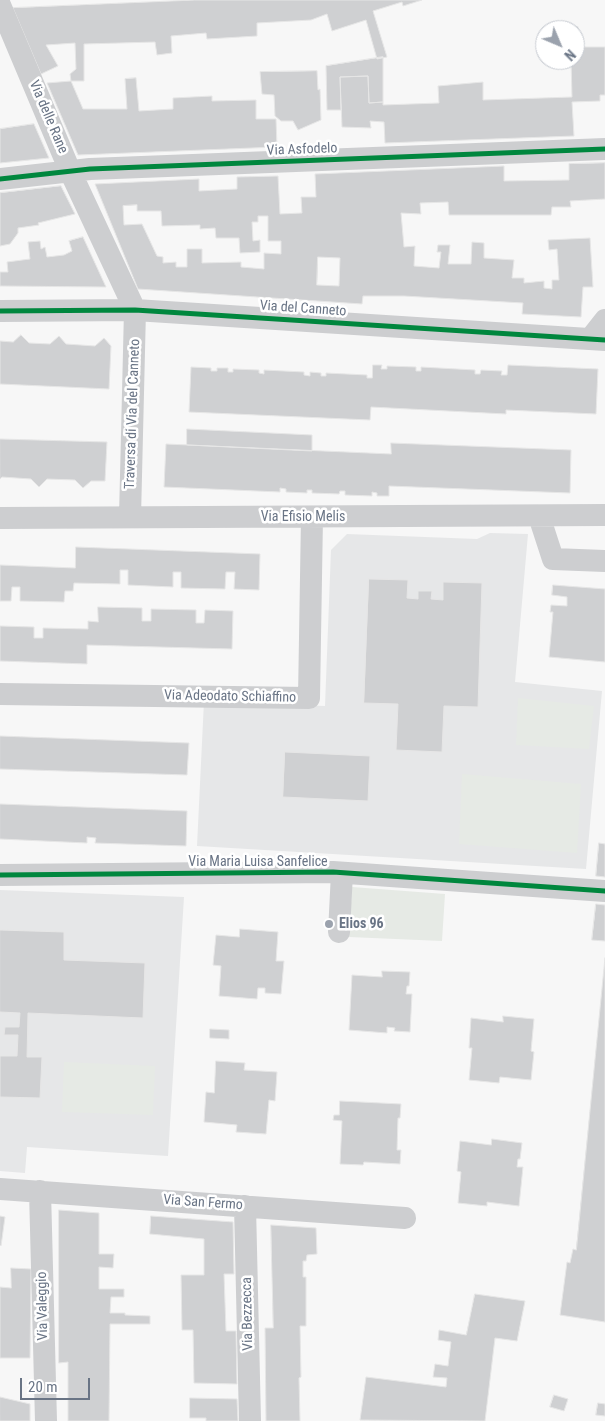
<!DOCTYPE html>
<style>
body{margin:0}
#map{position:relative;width:605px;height:1421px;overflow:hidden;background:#f7f7f7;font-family:"Roboto Condensed",sans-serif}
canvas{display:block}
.north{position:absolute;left:535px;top:20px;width:50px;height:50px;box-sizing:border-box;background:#fff;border:1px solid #c3c7ce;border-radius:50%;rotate:135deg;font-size:14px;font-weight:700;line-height:20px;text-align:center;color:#697485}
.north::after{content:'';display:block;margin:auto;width:18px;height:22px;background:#9ba2ad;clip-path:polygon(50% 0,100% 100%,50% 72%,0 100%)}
.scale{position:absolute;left:20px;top:1378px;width:70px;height:22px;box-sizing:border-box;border:2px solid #697485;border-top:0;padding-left:6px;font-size:15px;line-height:18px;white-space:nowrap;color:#697485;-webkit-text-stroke:4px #fff;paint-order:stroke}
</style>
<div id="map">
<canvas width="605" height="1421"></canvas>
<div class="north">N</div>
<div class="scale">20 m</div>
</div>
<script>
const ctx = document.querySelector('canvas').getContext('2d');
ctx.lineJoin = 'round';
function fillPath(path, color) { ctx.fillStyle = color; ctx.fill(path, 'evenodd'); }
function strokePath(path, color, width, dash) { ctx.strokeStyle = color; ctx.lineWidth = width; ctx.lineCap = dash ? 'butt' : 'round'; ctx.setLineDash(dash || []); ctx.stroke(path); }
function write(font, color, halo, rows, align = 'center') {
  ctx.font = font + ' "Roboto Condensed",sans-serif'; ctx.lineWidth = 5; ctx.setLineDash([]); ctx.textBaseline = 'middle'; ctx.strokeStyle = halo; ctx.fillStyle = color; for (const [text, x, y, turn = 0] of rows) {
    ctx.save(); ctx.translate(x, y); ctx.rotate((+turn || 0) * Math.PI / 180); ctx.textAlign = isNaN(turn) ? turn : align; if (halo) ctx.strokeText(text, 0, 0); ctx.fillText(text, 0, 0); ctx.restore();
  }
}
fillPath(new Path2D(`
 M 490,533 L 528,534 L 515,682 L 602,691 L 586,869 L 197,846 L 204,701 L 325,706 L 331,550 L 347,534 L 477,539 Z
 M 0,890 L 184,897 L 168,1156 L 27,1147 L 25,1173 L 0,1171 Z`), '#e6e7e8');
fillPath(new Path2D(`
 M 518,698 L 594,706 L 589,749 L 516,745 Z
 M 462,774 L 581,784 L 577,853 L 459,844 Z
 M 352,887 L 445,894 L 442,941 L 349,937 Z
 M 64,1062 L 155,1066 L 153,1115 L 62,1112 Z`), '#e6eae5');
const building = new Path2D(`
 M 195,0 L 422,0 L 403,6 L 402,2 L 373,11 L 387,57 L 377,59 L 366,20 L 332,31 L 327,14 L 311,20 L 257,23 L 257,36 L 207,39 L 206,33 L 171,36 L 172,53 L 157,55 L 155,42 L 84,44 L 84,81 L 71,81 L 70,74 L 76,69 L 75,43 L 46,45 L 58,66 L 41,74 L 13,8 Z
 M 578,27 L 578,47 L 605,47 L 605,95 L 600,95 L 600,101 L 572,102 L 574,136 L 385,143 L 384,122 L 370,121 L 371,128 L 342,127 L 340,77 L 368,76 L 369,103 L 383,102 L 383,105 L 439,103 L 438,86 L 483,82 L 483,100 L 572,97 L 571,60 L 575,60 L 575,30 L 570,30 L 570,28 Z
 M 383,57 L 383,102 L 369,103 L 368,76 L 340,77 L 341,110 L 327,110 L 326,66 Z
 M 317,71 L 318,90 L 320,89 L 321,120 L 298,130 L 293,121 L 281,121 L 275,116 L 274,95 L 262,94 L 260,72 Z
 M 136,78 L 139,111 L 173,109 L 173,98 L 212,96 L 212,101 L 256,100 L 256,119 L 276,119 L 277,147 L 78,155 L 47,83 L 71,81 L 83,109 L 127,109 L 125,79 Z
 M 34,124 L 49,158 L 0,163 L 0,129 Z
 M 605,163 L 605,199 L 570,201 L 571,207 L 552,207 L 551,215 L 449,215 L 448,202 L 420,203 L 421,214 L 401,213 L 404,247 L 415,246 L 414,266 L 439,268 L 441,252 L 437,252 L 438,245 L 450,245 L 448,264 L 471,264 L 472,242 L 484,243 L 484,258 L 514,260 L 512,278 L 524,278 L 524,283 L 544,281 L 544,288 L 552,289 L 552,280 L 559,280 L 557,249 L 549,250 L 548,240 L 590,238 L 593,287 L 583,287 L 581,317 L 522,314 L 523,303 L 404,296 L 363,296 L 362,304 L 138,289 L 95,184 L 199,179 L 199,191 L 237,189 L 237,177 L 278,176 L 280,214 L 302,213 L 301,197 L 316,197 L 315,174 L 504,166 L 504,181 L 569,180 L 569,164 ZM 137,205 L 137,211 L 161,211 L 162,226 L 200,225 L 200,229 L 215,228 L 216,238 L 239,238 L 240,253 L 260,252 L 260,240 L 253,241 L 252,222 L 258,222 L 258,216 L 268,216 L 268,241 L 281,241 L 281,254 L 264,253 L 264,269 L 241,267 L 241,262 L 202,263 L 202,249 L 187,249 L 187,267 L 176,267 L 176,262 L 163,263 L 163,257 L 157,256 L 142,224 L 124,225 L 123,206 ZM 318,257 L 340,258 L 339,286 L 317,285 Z
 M 61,186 L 75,214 L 38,223 L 39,225 L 18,228 L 18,233 L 10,244 L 0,246 L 0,193 Z
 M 83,237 L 106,287 L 0,286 L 0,272 L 8,272 L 7,262 L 30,259 L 28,242 L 40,241 L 41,249 L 45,247 L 47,257 L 64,255 L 72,251 L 69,241 Z
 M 21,335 L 29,343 L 50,344 L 59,336 L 66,344 L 95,346 L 104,338 L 111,346 L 109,389 L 0,384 L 0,341 L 13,342 Z
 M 373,365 L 382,365 L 381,369 L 387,369 L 387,366 L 416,367 L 416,371 L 421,371 L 421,367 L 475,370 L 475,374 L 480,374 L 481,370 L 502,371 L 501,375 L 507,375 L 508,365 L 598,369 L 596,414 L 506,410 L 506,414 L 371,407 L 370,420 L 189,412 L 191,367 L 211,368 L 211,371 L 217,371 L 217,368 L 228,368 L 228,372 L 233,372 L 233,369 L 259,370 L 259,373 L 264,374 L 264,370 L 304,372 L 304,375 L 310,376 L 310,372 L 321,373 L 321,376 L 326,376 L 326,373 L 367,375 L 367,378 L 372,378 Z
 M 187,429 L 312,435 L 312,451 L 187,445 Z
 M 0,439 L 107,442 L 105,481 L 91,481 L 83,488 L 75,480 L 47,479 L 39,487 L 31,479 L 2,477 L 0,479 Z
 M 391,443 L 571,450 L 570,493 L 389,486 L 389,496 L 377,496 L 377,493 L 372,492 L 372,496 L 345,495 L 345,491 L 340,491 L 339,494 L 312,493 L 312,490 L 307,490 L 307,493 L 286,492 L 286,489 L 280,488 L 280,492 L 164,487 L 166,444 L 391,454 Z
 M 76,547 L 260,554 L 259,590 L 234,589 L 235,572 L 226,572 L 225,589 L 181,588 L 181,572 L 173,572 L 173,587 L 128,585 L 128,570 L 120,570 L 120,584 L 74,583 L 73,591 L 65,591 L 64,602 L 20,601 L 20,587 L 12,587 L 11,601 L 0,601 L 0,565 L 75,568 Z
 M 369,579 L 408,580 L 407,598 L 418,599 L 418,591 L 432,591 L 431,599 L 443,600 L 443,582 L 482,583 L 478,707 L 444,706 L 442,752 L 396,750 L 398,704 L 364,703 Z
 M 553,585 L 605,589 L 605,662 L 549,657 L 553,612 L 550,612 L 551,605 L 567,606 L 567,597 L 552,595 Z
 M 98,607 L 142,608 L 142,621 L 151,621 L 151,609 L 196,610 L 196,623 L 204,623 L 205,610 L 233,611 L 232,649 L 87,645 L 87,664 L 0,661 L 0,626 L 34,627 L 34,638 L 43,638 L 43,628 L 88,629 L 88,621 L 98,622 Z
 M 0,736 L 189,743 L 187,775 L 0,769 Z
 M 285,752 L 370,756 L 368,801 L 283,797 Z
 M 0,804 L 187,811 L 186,846 L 95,843 L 96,838 L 87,837 L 87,843 L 0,839 Z
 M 599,843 L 605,844 L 605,877 L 596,876 Z
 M 596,904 L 605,905 L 605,941 L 592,940 Z
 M 240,929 L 278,932 L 276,961 L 284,961 L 281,994 L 265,993 L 265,988 L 258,988 L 257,999 L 219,996 L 221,966 L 213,965 L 216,935 L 239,937 Z
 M 0,930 L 64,932 L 64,960 L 145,963 L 143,1018 L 28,1013 L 27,1057 L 42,1057 L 40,1098 L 0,1097 L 0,1056 L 17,1056 L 18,1035 L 4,1035 L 5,1027 L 19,1027 L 20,1013 L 0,1012 Z
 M 605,958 L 605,1322 L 560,1315 L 567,1262 L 570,1263 L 573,1249 L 576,1250 Z
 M 382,971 L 410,972 L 409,986 L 407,986 L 406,994 L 412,994 L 410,1032 L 394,1031 L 395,1028 L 387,1027 L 387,1033 L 349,1030 L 352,975 L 382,977 Z
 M 503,1016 L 534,1019 L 531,1051 L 534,1052 L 531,1080 L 500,1077 L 499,1083 L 469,1080 L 472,1048 L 469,1048 L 471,1018 L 503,1022 Z
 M 210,1029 L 229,1030 L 229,1039 L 210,1038 Z
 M 216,1061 L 245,1063 L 244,1070 L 277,1072 L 275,1101 L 269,1100 L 266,1134 L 236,1132 L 237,1125 L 204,1122 L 206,1092 L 214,1093 Z
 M 340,1101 L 401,1104 L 400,1118 L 398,1118 L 397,1150 L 401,1150 L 400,1164 L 364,1162 L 363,1165 L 340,1164 L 342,1121 L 333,1120 L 334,1115 L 339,1115 Z
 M 492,1139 L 522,1143 L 520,1159 L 518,1159 L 517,1167 L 523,1167 L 519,1206 L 487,1202 L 487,1206 L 458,1203 L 461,1172 L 457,1171 L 460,1141 L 491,1145 Z
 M 59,1210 L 99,1213 L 99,1254 L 114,1254 L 113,1268 L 99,1267 L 99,1289 L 124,1289 L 124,1297 L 111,1297 L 110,1313 L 125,1313 L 125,1315 L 150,1316 L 150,1324 L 110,1324 L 109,1421 L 68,1421 L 68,1362 L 59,1363 Z
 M 0,1216 L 5,1217 L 1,1246 L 0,1245 Z
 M 151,1216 L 233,1222 L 234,1274 L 224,1274 L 226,1331 L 236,1331 L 237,1384 L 194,1383 L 193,1330 L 182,1330 L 181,1275 L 204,1275 L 204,1239 L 150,1234 Z
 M 271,1225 L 316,1228 L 317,1254 L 307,1255 L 306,1261 L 303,1261 L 303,1277 L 306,1277 L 306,1326 L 300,1326 L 301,1377 L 299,1378 L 300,1421 L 266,1421 L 265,1328 L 273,1328 Z
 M 11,1268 L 31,1269 L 30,1358 L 0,1358 L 0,1287 L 11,1288 Z
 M 475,1294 L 525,1301 L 517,1341 L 495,1338 L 485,1421 L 360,1420 L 366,1377 L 446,1387 L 447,1378 L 433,1377 L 435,1364 L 448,1366 L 451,1342 L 438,1340 L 439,1330 L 466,1335 Z
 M 554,1395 L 568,1399 L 564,1411 L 550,1407 Z
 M 0,1397 L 30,1404 L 30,1421 L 0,1421 Z
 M 190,1398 L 237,1399 L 238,1421 L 206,1421 L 206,1418 L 190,1418 Z
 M 598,1403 L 605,1404 L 605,1416 L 596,1415 Z`);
fillPath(building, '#cfd0d2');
strokePath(building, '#e6e6e6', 1);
strokePath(new Path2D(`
 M 0,5 L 70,171 L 135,310 L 130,517
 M 0,179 L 90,169 L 605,149
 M 0,311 L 135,310 L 605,340
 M 590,339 L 605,320
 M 539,516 L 553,559 L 605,561
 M 0,518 L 605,515
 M 0,694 L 309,698 L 312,517
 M 0,875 L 333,872 L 605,891
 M 339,932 L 342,873
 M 0,1189 L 405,1218
 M 40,1191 L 46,1421
 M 245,1206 L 250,1421`), '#cdced0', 22);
strokePath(new Path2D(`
 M 0,179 L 90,169 L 605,149
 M 0,311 L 135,310 L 605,340
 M 0,875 L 333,872 L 605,891`), '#00873e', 5);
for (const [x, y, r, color] of [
 [329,924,5,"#9ba2ad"]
]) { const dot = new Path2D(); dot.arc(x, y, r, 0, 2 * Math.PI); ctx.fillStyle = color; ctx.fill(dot); strokePath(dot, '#fff', 2); }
write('14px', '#697485', '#fff', [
 ["Via delle Rane",48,117,67],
 ["Via Asfodelo",302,150,-2],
 ["Via del Canneto",303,309,4],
 ["Traversa di Via del Canneto",133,414,-88],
 ["Via Efisio Melis",303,517],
 ["Via Adeodato Schiaffino",230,697,1],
 ["Via Maria Luisa Sanfelice",258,862],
 ["Via San Fermo",203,1203,4],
 ["Via Valeggio",43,1306,-91],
 ["Via Bezzecca",248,1314,-91]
]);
write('bold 14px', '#697485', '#fff', [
 ["Elios 96",339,924]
], 'left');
</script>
